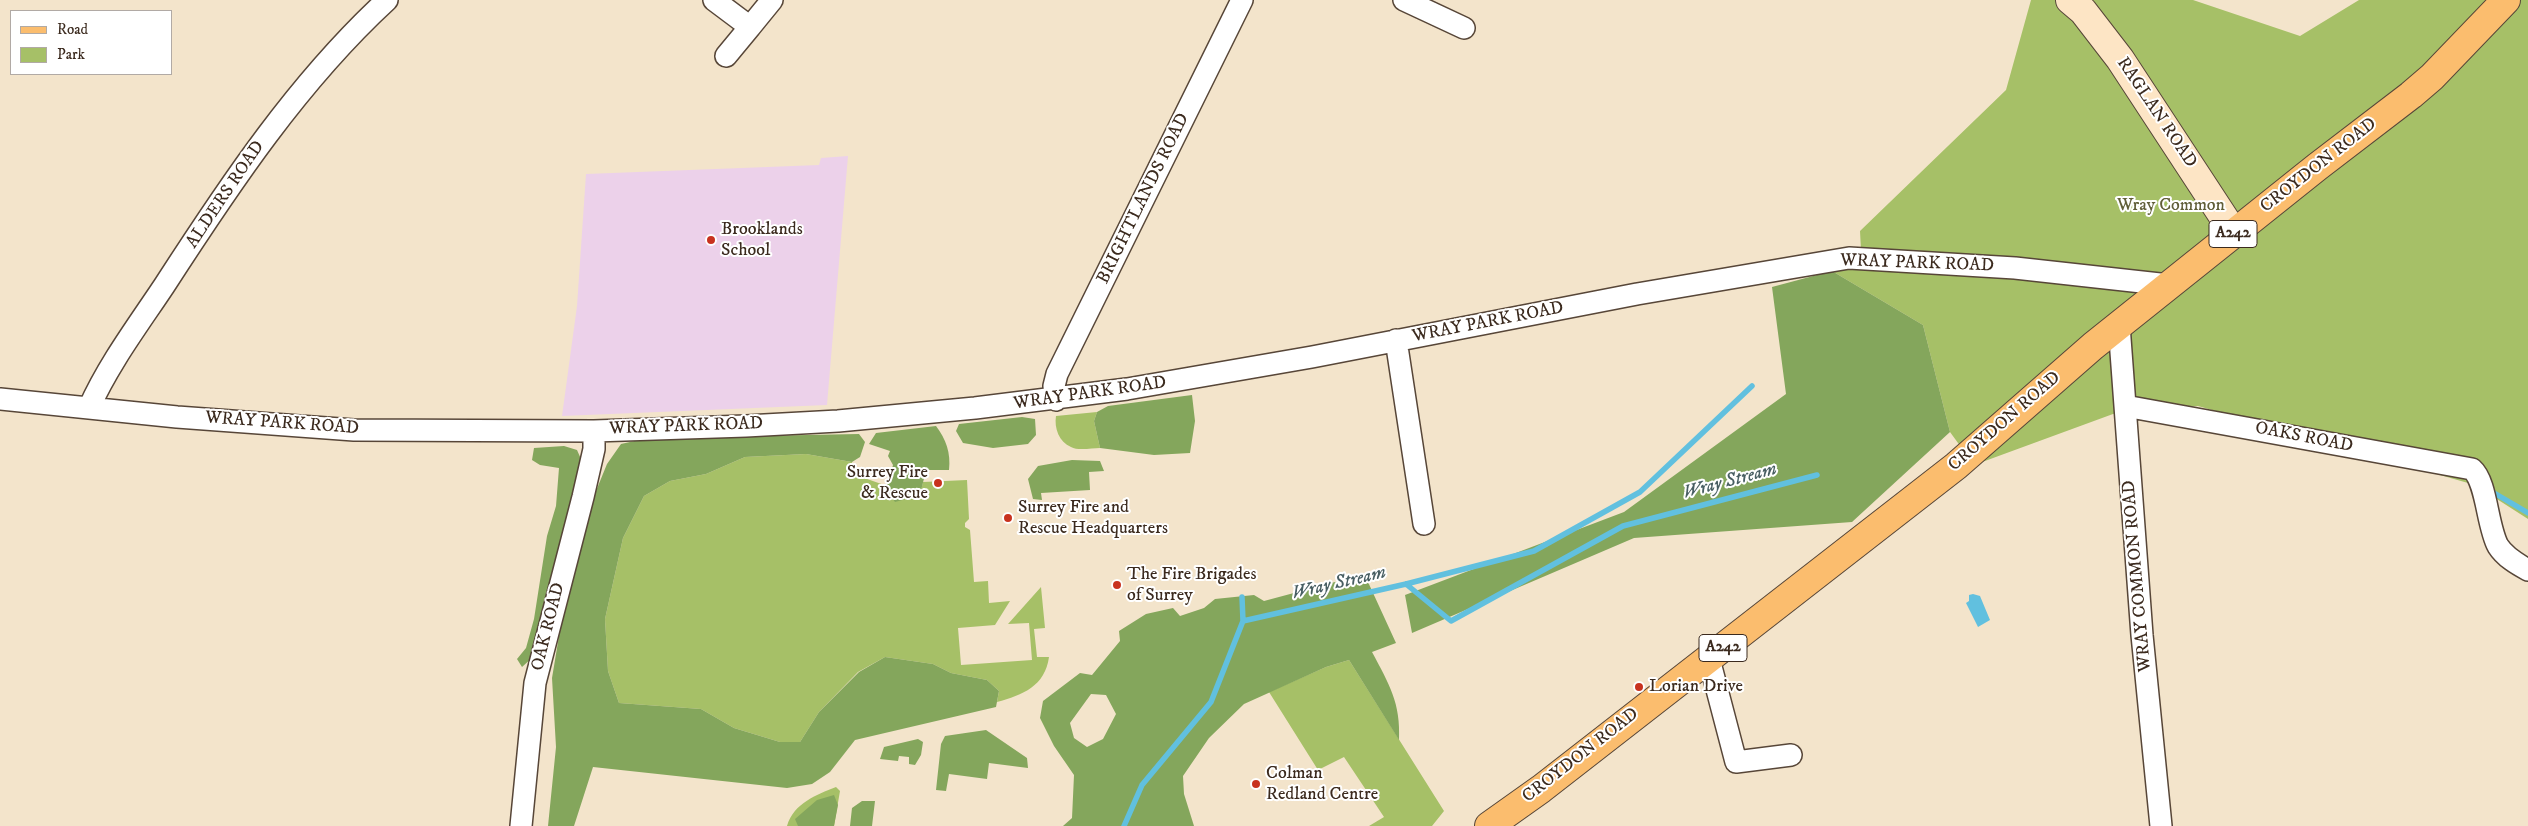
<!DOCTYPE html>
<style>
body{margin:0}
#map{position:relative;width:2528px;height:826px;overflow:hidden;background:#f3e4cb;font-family:"IM FELL DW Pica",serif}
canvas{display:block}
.legend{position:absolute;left:10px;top:10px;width:162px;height:65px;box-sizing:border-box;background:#fff;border:1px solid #b1aaa5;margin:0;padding:6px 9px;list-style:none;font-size:15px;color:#3b2a1e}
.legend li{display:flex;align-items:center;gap:10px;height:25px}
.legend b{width:25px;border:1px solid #b1aaa5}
</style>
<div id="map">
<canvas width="2528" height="826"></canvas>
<ul class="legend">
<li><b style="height:6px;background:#fbbd6e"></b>Road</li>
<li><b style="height:14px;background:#a6c067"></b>Park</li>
</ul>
</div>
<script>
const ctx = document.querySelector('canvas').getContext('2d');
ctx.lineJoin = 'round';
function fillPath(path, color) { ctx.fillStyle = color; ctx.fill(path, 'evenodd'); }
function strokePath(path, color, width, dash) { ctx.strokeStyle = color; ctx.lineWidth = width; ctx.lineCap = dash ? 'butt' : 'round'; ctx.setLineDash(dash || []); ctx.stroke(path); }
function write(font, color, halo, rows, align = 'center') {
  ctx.font = font + ' "IM FELL DW Pica",serif'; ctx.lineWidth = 4; ctx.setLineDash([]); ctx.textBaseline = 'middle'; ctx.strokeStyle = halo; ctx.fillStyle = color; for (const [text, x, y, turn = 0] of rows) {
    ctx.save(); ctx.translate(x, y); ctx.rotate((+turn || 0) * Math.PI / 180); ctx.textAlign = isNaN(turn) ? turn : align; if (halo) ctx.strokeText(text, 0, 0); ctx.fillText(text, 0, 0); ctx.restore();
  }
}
fillPath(new Path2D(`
 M 848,156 L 827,405 L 562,416 L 577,306 L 586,174 L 819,165 L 821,158 Z`), '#ecd1ea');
fillPath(new Path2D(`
 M 2031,0 L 2193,0 L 2300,36 L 2359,0 L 2528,0 L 2528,519 L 2475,485 L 2198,406 L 2113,414 L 1974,465 L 1950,432 L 1923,325 L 1832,271 L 1861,250 L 1860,231 L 2006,90 Z
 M 1097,412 L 1094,421 L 1100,448 C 1092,448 1078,451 1071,447 C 1059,442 1054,428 1056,416 Z
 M 806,454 L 852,462 L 853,474 L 887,486 L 886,489 L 920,495 L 923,482 L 967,480 L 969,519 L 965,523 L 965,527 L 970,530 L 974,582 L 988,581 L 989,603 L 1010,601 L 995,625 L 958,628 L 961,665 L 1032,660 L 1029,623 L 1008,624 L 1041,587 L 1045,628 L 1034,629 L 1037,657 L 1049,657 C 1045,686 1023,695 997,702 L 999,691 L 987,680 L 951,673 L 933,664 L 885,657 L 858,672 L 819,712 L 800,742 L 780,742 L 734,728 L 701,709 L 619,703 L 608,671 L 605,619 L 623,538 L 644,496 L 670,481 L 706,474 L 745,457 Z
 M 1349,660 L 1444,811 L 1432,826 L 1369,826 L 1384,817 L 1344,757 L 1318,770 L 1269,692 L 1326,667 Z
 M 836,787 L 840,791 L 834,826 L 787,826 C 794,803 816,795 836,787 Z`), '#a6c067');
fillPath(new Path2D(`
 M 1832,271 L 1923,325 L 1950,432 L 1852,522 L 1634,538 L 1412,633 L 1405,595 L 1624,512 L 1786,394 L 1772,287 Z
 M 1192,395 L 1195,421 L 1190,453 L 1154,455 L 1100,448 L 1094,421 L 1097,412 L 1108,406 Z
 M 1022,417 L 1035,419 L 1036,435 L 1028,444 L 993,448 L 963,443 L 956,431 L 959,424 Z
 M 936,426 C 946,439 951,453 949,470 L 926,470 L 920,495 L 895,502 L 886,489 L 893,465 L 888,456 L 890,451 L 869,444 L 876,433 Z
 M 859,434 L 865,442 L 860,457 L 852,462 L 806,454 L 745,457 L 706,474 L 670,481 L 644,496 L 623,538 L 605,619 L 608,671 L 619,703 L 701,709 L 734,728 L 780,742 L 800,742 L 819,712 L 859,672 L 885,657 L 933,664 L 951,673 L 987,680 L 999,691 L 996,707 L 855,740 L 830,772 L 812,784 L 787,788 L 593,767 L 574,826 L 548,826 L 556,747 L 552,678 L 566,594 L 585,518 L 607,464 L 621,444 L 648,438 Z
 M 564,446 L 577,450 L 581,459 L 533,657 L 522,667 L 517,659 L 526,648 L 534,619 L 547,536 L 556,506 L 559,468 L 540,465 L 532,460 L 534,448 Z
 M 1072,460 L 1100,461 L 1104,471 L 1089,472 L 1090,490 L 1041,493 L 1042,500 L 1033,499 L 1028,479 L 1038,466 Z
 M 1335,582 L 1368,582 L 1396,643 L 1372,652 C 1389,684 1401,703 1399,740 L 1349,660 L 1326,667 L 1244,704 L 1209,738 L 1183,776 L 1184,794 L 1194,826 L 1063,826 L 1072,818 L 1074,775 L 1054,746 L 1040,718 L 1043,701 L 1080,673 L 1092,675 L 1120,641 L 1119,631 L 1146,614 L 1173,608 L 1180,616 L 1204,608 L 1215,599 L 1254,595 L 1264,601 ZM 1091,694 L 1106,695 L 1116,714 L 1103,739 L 1087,747 L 1074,738 L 1070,723 Z
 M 986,730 L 1027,758 L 1028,768 L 989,763 L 987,779 L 949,774 L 946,791 L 936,790 L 941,744 L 945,736 Z
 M 918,739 L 923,742 L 921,755 L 915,765 L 909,764 L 909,757 L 899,756 L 898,761 L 880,759 L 884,747 Z
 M 834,795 L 838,805 L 834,826 L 798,826 L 795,819 L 817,800 Z
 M 862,801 L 875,801 L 872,826 L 850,826 L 852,808 Z`), '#84a65c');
fillPath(new Path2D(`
 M 1973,594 L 1980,596 L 1990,620 L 1978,627 L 1966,603 L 1969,601 L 1969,595 Z`), '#61c0df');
strokePath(new Path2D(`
 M 2489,490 L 2528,513
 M 1406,584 L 1451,621 L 1623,526 L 1817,475
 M 1243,621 L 1406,584 L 1534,551 L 1640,492 L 1752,386
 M 1124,826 L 1142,785 L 1211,702 L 1243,621 L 1242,597`), '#61c0df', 5.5);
const street = new Path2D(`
 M 714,0 L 750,27 L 772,0
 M 1404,0 L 1464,28
 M 726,56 L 750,27
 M 2119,325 L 2142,635 L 2161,826
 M 1396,340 L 1424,524
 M 0,399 L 177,417 L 354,430 L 594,431 L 746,426 L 838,421 L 975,408 L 1127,389 L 1312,357 L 1637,294 L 1849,258 L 2015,268 L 2169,285
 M 1056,400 L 1054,386 L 1057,374 L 1242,0
 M 2125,406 L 2472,469 C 2487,482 2487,526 2498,546 C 2505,557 2517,564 2528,570
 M 89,408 C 108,365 138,325 164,286 C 230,184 298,82 387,0
 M 1709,659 L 1736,762 L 1791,755
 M 521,826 L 535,683 L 583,497 L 594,449 L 594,431`);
const secondary = new Path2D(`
 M 2070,0 L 2083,11 L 2120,59 L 2234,233`);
const primary = new Path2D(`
 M 1489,826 L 1541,789 L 1956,466 L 2093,346 L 2317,167 L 2411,95 L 2432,77 L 2506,0`);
strokePath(street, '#574638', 24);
strokePath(secondary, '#574638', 30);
strokePath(primary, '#574638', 30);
strokePath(street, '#fff', 21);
strokePath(secondary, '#fde5c5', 28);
strokePath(primary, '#fbbd6e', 28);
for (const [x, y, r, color] of [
 [711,240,5,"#c8321e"],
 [938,483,5,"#c8321e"],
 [1008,518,5,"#c8321e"],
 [1117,585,5,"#c8321e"],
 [1639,687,5,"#c8321e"],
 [1256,784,5,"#c8321e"]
]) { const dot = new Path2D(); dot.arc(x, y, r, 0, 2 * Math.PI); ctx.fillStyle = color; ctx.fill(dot); strokePath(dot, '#fff', 2); }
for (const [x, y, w] of [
 [2233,234,48],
 [1723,648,48]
]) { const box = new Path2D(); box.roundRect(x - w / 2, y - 13.5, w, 27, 4); ctx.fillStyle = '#fff'; ctx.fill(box); strokePath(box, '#3b2a1e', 1); }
write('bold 16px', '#3b2a1e', null, [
 ["A242",2233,234],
 ["A242",1723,648]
]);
write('18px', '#3b2a1e', '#fff', [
 ["RAGLAN ROAD",2156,113,56],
 ["CROYDON ROAD",2319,166,-38],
 ["ALDERS ROAD",226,195,-56],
 ["BRIGHTLANDS ROAD",1144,199,-64],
 ["WRAY PARK ROAD",1917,264,2],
 ["WRAY PARK ROAD",1488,323,-11],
 ["WRAY PARK ROAD",1090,394,-8],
 ["CROYDON ROAD",2005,422,-41],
 ["WRAY PARK ROAD",282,424,4],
 ["WRAY PARK ROAD",686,427,-2],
 ["OAKS ROAD",2304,438,11],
 ["WRAY COMMON ROAD",2138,576,-95],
 ["OAK ROAD",549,627,-76],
 ["CROYDON ROAD",1581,756,-38]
]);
write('18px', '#605e38', '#fff', [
 ["Wray Common",2171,206]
]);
write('18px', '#3b2a1e', '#fff', [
 ["Brooklands",721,230],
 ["School",721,251],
 ["Surrey Fire",928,473,"right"],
 ["& Rescue",928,494,"right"],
 ["Surrey Fire and",1018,508],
 ["Rescue Headquarters",1018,529],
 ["The Fire Brigades",1127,575],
 ["of Surrey",1127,596],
 ["Lorian Drive",1649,687],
 ["Colman",1266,774],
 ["Redland Centre",1266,795]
], 'left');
write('italic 19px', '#485e62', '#fff', [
 ["Wray Stream",1730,482,-15],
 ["Wray Stream",1339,584,-13]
]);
</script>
